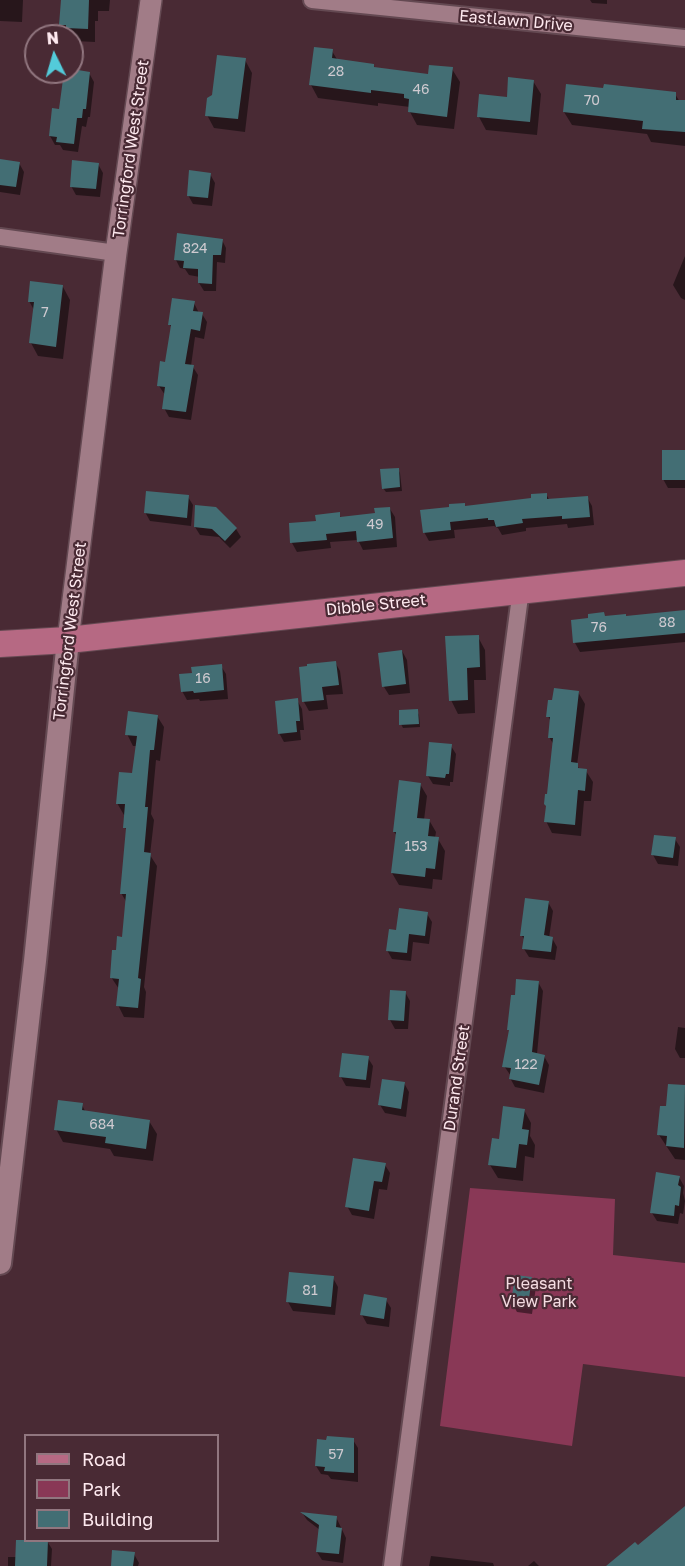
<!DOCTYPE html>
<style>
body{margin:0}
#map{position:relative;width:685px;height:1566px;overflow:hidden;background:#492a34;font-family:"Golos Text",sans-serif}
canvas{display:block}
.legend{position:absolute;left:24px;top:1434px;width:195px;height:108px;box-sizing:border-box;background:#492a34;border:2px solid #91767f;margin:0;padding:8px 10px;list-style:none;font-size:18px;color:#fee9ef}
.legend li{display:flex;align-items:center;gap:12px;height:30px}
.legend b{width:30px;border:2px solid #91767f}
.north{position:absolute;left:24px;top:24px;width:60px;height:60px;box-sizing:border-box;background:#492a34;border:2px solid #91767f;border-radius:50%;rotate:355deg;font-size:16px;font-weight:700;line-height:24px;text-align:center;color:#fee9ef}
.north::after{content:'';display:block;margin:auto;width:21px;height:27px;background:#53cbda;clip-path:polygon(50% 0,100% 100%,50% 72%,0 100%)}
</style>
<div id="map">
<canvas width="685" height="1566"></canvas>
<ul class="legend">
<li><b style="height:8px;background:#b66983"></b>Road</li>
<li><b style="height:16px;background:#893856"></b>Park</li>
<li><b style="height:16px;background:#436e74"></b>Building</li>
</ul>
<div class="north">N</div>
</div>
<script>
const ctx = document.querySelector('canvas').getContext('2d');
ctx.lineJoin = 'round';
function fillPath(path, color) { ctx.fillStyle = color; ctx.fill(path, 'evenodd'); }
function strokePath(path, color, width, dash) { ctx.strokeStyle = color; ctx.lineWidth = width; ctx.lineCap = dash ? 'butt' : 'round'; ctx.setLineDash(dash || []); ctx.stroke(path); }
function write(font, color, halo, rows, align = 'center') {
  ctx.font = font + ' "Golos Text",sans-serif'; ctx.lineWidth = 4.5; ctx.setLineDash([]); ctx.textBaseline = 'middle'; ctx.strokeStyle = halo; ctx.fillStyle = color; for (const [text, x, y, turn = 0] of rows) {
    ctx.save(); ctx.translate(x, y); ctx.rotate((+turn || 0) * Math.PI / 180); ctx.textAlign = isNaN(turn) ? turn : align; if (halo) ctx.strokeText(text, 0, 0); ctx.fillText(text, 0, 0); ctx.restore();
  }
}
fillPath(new Path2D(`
 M 470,1188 L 615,1199 L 613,1255 L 685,1263 L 685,1377 L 583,1364 L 572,1446 L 440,1426 Z`), '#893856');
fillPath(new Path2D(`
 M 0,0 L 23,0 L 22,22 L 0,21 Z
 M 62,0 L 110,0 L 109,11 L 98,11 L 98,21 L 95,21 L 95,42 L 75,41 L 72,36 L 68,36 L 61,24 Z
 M 590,0 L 607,0 L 607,4 L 592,3 Z
 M 332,51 L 338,61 L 373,65 L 376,69 L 429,75 L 452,69 L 460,82 L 454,129 L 417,125 L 410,112 L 410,107 L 378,103 L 378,106 L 318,98 L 311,85 Z
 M 245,60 L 252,73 L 245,132 L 214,128 L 207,115 L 214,96 Z
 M 72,71 L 89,73 L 94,82 L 90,117 L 88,117 L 86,127 L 82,126 L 78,152 L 63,150 L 60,145 L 55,145 L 50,136 L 60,110 L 65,72 Z
 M 533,81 L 541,94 L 537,135 L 486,130 L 479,117 Z
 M 567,86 L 675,94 L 680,102 L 685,102 L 685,146 L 651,142 L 647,134 L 572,125 L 564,112 Z
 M 0,160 L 19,163 L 24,172 L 20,195 L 0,192 Z
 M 98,164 L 103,173 L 100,197 L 76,195 L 71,186 Z
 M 210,174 L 215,183 L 212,206 L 193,204 L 188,195 Z
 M 222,240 L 226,248 L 225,263 L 217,262 L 216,291 L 204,291 L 199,283 L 200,277 L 189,275 L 185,269 L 180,268 L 176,260 Z
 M 685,256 L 685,300 L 681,298 L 673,285 Z
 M 63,287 L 70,300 L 63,359 L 38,356 L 31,343 L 34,310 L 29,301 Z
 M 194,303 L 199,313 L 202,314 L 207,322 L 204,339 L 195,337 L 191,366 L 193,367 L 198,375 L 191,420 L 169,417 L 164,408 L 165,395 L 159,386 L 167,363 L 172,328 L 170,325 Z
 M 685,452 L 685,488 L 668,488 L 663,479 Z
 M 398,469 L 400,473 L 402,491 L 386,492 L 383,488 Z
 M 546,494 L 550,501 L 587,497 L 592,506 L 594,525 L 568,528 L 567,524 L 526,528 L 526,531 L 502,535 L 498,528 L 494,526 L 454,530 L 455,538 L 429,541 L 424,532 L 466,508 L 533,500 Z
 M 188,497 L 193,505 L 191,526 L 150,521 L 145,512 Z
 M 390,509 L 395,517 L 397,547 L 363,550 L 358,540 L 330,542 L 331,548 L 297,552 L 292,543 L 290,524 L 318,522 L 339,514 L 341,518 L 376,515 Z
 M 195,527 L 236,529 L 241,537 L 230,548 L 219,537 L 200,535 Z
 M 685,612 L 685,642 L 580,652 L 575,643 L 572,621 Z
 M 478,637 L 485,650 L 486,680 L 474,680 L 475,713 L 458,714 L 451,700 Z
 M 402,651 L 407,660 L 410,693 L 389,695 L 384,687 Z
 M 335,662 L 340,671 L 343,694 L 326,695 L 328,709 L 309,711 L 304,702 L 300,668 Z
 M 221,666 L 226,674 L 228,699 L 200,701 L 199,699 L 187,700 L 182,691 L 193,674 Z
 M 578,692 L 585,704 L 577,765 L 580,770 L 586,771 L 593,782 L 591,801 L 584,801 L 581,836 L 552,833 L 546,821 L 554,745 L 549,737 L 551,722 L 548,716 Z
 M 297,700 L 302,709 L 304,730 L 300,730 L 301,740 L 284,742 L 279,733 Z
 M 417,711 L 419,715 L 420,727 L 403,728 L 401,724 Z
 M 157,716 L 164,727 L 160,761 L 156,760 L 151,814 L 154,820 L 150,855 L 157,866 L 144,987 L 146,992 L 144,1018 L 124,1017 L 118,1005 L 119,989 L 111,977 L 117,952 L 123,939 L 127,903 L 121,893 L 127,832 L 125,827 L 126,815 L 124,815 L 117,803 L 134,775 L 137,746 L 133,746 L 127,734 Z
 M 451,746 L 456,754 L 453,782 L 450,782 L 450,786 L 433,784 L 428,776 Z
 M 420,784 L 427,796 L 424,820 L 429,820 L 436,832 L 435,838 L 438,839 L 445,851 L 442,880 L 433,879 L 432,889 L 399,885 L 392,873 L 397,836 L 394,832 Z
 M 675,839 L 680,847 L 678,866 L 658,864 L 653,855 Z
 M 548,902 L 553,911 L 549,938 L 552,938 L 557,947 L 555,960 L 529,957 L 524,949 L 525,941 L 522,936 Z
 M 427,914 L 432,922 L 429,944 L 413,942 L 411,961 L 392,959 L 387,950 L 397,932 Z
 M 538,982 L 543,991 L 537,1054 L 544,1056 L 549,1065 L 544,1093 L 515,1087 L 510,1078 L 511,1076 L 504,1066 L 516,996 Z
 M 392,991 L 405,992 L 410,1001 L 408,1029 L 395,1029 L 390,1020 Z
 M 685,1024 L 685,1058 L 680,1058 L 675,1049 L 678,1027 L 685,1028 Z
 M 368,1058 L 373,1066 L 370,1088 L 346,1086 L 341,1077 Z
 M 404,1083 L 409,1092 L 406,1117 L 385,1113 L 380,1105 Z
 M 669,1086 L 685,1087 L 685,1160 L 675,1159 L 659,1135 L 667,1108 Z
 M 82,1105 L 86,1113 L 149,1121 L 157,1134 L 153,1161 L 114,1156 L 110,1149 L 63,1142 L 56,1129 Z
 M 524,1110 L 531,1123 L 530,1136 L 535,1145 L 534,1158 L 525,1156 L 523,1181 L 498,1178 L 490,1165 Z
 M 385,1165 L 390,1173 L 387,1190 L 379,1189 L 374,1219 L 352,1215 L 347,1206 Z
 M 679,1177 L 684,1186 L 683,1193 L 685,1201 L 683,1214 L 680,1213 L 678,1224 L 657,1221 L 652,1213 Z
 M 333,1278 L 338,1287 L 335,1315 L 293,1311 L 288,1302 Z
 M 531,1279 L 536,1287 L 532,1314 L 517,1312 L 512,1303 Z
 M 386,1300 L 391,1308 L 389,1327 L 367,1324 L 362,1315 Z
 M 353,1440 L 358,1448 L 358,1482 L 331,1479 L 328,1475 L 321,1474 L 316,1466 Z
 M 303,1514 L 336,1517 L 346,1538 L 343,1563 L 322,1560 L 317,1552 L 320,1530 L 307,1520 Z
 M 18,1540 L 47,1541 L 52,1549 L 51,1566 L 8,1566 L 8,1557 L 17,1557 Z
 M 134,1554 L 139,1563 L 138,1566 L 112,1566 Z
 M 431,1556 L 493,1563 L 494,1566 L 429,1566 Z
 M 534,1561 L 539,1566 L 528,1566 Z`), '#0007');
fillPath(new Path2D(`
 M 61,0 L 89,0 L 88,29 L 66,28 L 66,25 L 59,25 Z
 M 314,47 L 333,49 L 332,58 L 374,64 L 374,67 L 428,74 L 429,65 L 453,67 L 447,117 L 408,112 L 409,99 L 404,98 L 404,94 L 371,90 L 371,93 L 309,85 Z
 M 217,55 L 246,58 L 238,119 L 205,116 L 207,98 L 212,95 Z
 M 72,69 L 90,72 L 86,109 L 83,109 L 82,118 L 77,118 L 74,144 L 56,142 L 57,137 L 49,136 L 52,108 L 59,109 L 64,72 L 72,72 Z
 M 508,77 L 534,80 L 530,122 L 477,117 L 479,94 L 507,97 Z
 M 566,84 L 603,88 L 604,84 L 676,92 L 676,100 L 685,100 L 685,132 L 642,129 L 643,121 L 563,112 Z
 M 0,159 L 20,162 L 16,187 L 0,185 Z
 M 72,160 L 99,163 L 96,189 L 70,187 Z
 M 189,170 L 211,173 L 208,198 L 187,196 Z
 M 177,233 L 223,239 L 221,255 L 213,255 L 212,284 L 198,283 L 198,269 L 183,268 L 184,261 L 174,260 Z
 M 30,281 L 63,285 L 56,347 L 29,343 L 34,302 L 28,302 Z
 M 172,298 L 195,301 L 193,311 L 203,312 L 200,331 L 191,329 L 185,364 L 194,365 L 186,412 L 162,409 L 165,387 L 157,386 L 160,361 L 165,362 L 171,325 L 168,325 Z
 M 662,450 L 685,450 L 685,480 L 662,480 Z
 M 399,468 L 400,487 L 382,489 L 380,469 Z
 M 146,491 L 189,495 L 187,518 L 144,513 Z
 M 547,493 L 547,499 L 588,496 L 590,517 L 562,519 L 562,516 L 522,519 L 523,523 L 496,527 L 494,520 L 488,520 L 488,518 L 450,522 L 451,530 L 423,533 L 420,510 L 449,507 L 449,504 L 465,503 L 465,506 L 531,498 L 531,494 Z
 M 195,505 L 216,507 L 237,528 L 225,541 L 212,529 L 194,527 Z
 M 390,507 L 393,538 L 357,542 L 356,531 L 326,534 L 327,540 L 290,543 L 289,523 L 316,521 L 315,515 L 340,512 L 340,517 L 375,513 L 374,508 Z
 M 685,610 L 685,633 L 573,643 L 571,620 L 588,618 L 588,614 L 604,612 L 605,616 L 626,614 L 626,616 Z
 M 479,635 L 480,667 L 467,668 L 468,700 L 449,701 L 445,636 Z
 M 402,650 L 406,684 L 382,687 L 378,653 Z
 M 336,661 L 339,685 L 322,687 L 324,700 L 302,702 L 299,667 L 307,666 L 307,664 Z
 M 222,664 L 224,690 L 194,693 L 193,691 L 181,692 L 179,674 L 192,673 L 191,667 Z
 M 554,688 L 579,691 L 571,762 L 578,763 L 578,768 L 587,769 L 585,791 L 578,790 L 575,825 L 544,822 L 546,806 L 544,804 L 545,794 L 547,794 L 553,738 L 548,738 L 550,717 L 546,717 L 548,700 L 552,700 Z
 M 298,698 L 300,721 L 296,721 L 297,732 L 278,734 L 275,701 Z
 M 418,709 L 419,724 L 399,725 L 399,710 Z
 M 128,711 L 158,715 L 154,750 L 150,750 L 145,807 L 148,807 L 144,852 L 151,853 L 138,978 L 141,979 L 138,1008 L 116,1006 L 119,979 L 110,978 L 112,950 L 116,950 L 117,936 L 122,937 L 126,894 L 120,894 L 126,828 L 123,828 L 125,804 L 116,804 L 119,772 L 132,773 L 137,736 L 125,735 Z
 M 429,742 L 452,744 L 449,774 L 446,774 L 445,778 L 426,776 Z
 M 399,780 L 421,783 L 417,818 L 430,819 L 428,836 L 439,837 L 435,869 L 426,868 L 425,877 L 391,873 L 396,832 L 393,832 Z
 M 654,835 L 676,837 L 673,858 L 651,855 Z
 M 525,898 L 549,901 L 544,935 L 553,937 L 551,952 L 522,949 L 524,936 L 520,936 Z
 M 399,908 L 428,912 L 425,936 L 409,934 L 407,953 L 386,951 L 389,929 L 396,930 Z
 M 516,979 L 539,981 L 532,1052 L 545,1055 L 539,1085 L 509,1079 L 511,1068 L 502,1067 L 509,1030 L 507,1030 L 511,995 L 515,995 Z
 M 390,990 L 406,991 L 404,1021 L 388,1020 Z
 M 342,1053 L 369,1056 L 366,1080 L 339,1077 Z
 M 382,1079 L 405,1082 L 401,1109 L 378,1105 Z
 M 668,1084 L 685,1085 L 684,1148 L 666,1146 L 667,1136 L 657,1135 L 660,1106 L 666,1106 Z
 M 58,1100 L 83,1103 L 82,1110 L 150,1120 L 146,1149 L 105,1143 L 106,1137 L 54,1130 Z
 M 503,1106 L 525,1109 L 522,1129 L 529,1130 L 527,1145 L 519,1144 L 516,1168 L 488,1165 L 492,1138 L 499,1139 Z
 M 353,1158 L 386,1163 L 382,1182 L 374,1181 L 369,1211 L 345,1207 Z
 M 656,1172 L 680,1176 L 678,1185 L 681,1187 L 679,1206 L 675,1205 L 674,1216 L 650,1213 Z
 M 289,1272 L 334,1276 L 331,1307 L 286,1302 Z
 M 515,1275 L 532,1277 L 528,1306 L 511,1303 Z
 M 364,1294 L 387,1298 L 384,1319 L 360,1315 Z
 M 327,1436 L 354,1438 L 354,1473 L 324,1471 L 325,1467 L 315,1466 L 317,1439 L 326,1440 Z
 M 685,1506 L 685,1566 L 606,1566 L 635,1542 L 638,1545 Z
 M 300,1512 L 337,1516 L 336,1527 L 342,1528 L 339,1554 L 316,1552 L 319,1525 Z
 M 16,1540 L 48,1540 L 47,1566 L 15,1566 Z
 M 112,1550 L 135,1552 L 133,1566 L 111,1566 Z`), '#436e74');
const minor = new Path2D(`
 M 312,0 L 685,38
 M 0,237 L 116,253
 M 392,1566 L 521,589`);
const tertiary = new Path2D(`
 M 68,640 L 116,253 L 151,0`);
const secondary = new Path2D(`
 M 0,1263 L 35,961 L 68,640`);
const primary = new Path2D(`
 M 0,644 L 68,640 L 685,573`);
strokePath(minor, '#644952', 20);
strokePath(tertiary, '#644952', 24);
strokePath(secondary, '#644952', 26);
strokePath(primary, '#644952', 28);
strokePath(minor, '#a17c87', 16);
strokePath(tertiary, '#a17c87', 21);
strokePath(secondary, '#a17c87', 22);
strokePath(primary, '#b66983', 26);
write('14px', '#cfcad0', null, [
 ["28",336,72],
 ["46",421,90],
 ["70",592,101],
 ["824",195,249],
 ["7",45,313],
 ["49",375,525],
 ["88",667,623],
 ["76",599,628],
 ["16",203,679],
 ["153",416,847],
 ["122",526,1065],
 ["684",102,1125],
 ["81",310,1291],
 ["57",336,1455]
]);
write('16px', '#fee9ef', '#492a34', [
 ["Eastlawn Drive",516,21,5],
 ["Torringford West Street",131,149,-82],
 ["Dibble Street",376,605,-6],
 ["Torringford West Street",70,631,-83],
 ["Durand Street",457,1078,-82]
]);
write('16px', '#f5dce2', '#492a34', [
 ["Pleasant",539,1284],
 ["View Park",539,1302]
]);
</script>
